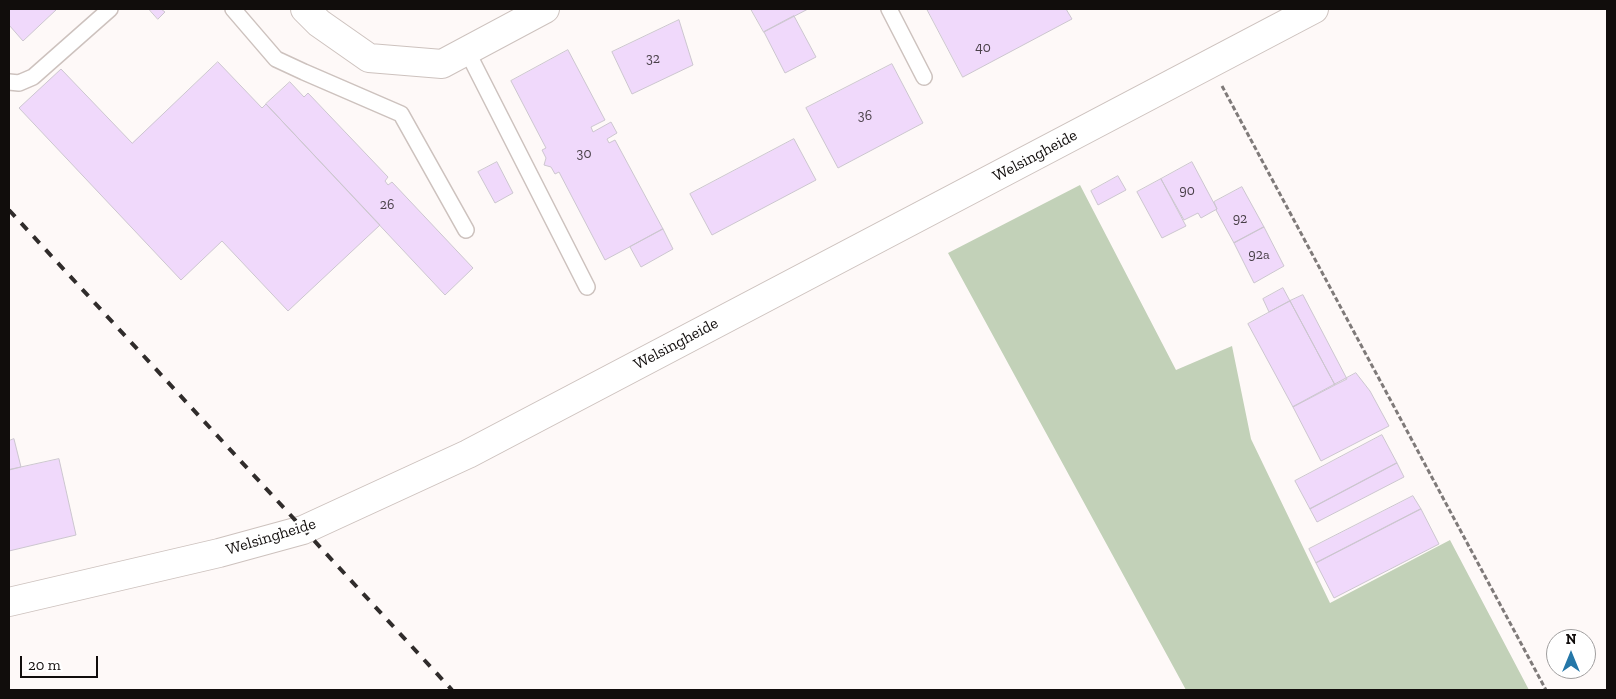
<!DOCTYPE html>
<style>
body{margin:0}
#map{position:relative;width:1616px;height:699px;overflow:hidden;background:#fef9f8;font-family:"Zilla Slab",serif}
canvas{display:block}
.frame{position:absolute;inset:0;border:10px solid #110d0c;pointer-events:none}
.north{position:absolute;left:1546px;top:629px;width:50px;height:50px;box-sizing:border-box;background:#fff;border:1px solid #a09e9e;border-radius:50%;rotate:0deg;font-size:14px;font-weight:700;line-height:20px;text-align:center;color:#110d0c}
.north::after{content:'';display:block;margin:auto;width:18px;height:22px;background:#2577a8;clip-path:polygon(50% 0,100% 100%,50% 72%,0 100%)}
.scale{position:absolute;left:20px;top:656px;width:78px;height:22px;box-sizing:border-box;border:2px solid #110d0c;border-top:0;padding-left:6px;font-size:15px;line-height:18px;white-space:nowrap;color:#110d0c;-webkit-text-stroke:4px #fff;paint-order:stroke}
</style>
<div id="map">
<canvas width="1616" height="699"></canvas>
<div class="frame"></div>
<div class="north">N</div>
<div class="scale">20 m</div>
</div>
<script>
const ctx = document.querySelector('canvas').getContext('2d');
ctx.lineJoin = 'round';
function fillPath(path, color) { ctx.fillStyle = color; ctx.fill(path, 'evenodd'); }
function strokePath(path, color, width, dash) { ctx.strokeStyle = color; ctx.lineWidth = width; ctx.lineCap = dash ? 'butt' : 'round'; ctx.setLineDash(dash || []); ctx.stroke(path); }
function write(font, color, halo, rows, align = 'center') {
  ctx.font = font + ' "Zilla Slab",serif'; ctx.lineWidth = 4.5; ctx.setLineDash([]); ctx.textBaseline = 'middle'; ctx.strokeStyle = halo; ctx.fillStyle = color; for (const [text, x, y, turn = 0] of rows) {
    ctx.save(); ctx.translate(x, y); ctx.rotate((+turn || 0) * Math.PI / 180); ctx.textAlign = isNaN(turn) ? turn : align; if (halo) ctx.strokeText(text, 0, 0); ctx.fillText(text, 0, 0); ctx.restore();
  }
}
fillPath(new Path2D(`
 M 1080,185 L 1176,370 L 1232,346 L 1251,439 L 1330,603 L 1450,540 L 1529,690 L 1186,690 L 948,253 Z`), '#c2d1b8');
const building = new Path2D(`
 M 9,9 L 57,9 L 23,41 L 9,25 Z
 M 149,9 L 161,9 L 165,12 L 158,19 Z
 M 751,9 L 808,9 L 764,32 Z
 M 927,9 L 1066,9 L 1072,19 L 963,77 Z
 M 794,16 L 816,57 L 785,73 L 764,32 Z
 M 679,20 L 693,65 L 632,94 L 612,52 Z
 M 568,50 L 605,120 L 591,127 L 593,132 L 611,122 L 617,133 L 607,139 L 609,143 L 615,140 L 663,229 L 605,260 L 559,172 L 555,174 L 551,167 L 544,165 L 546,158 L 542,150 L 546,148 L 511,81 Z
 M 218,62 L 262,108 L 266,104 L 380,225 L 288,311 L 222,241 L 181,280 L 19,108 L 61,69 L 132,143 Z
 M 892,64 L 923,123 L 838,168 L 806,108 Z
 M 290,82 L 304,97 L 308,93 L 388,177 L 385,181 L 388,185 L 392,182 L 473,268 L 445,295 L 266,104 Z
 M 794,139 L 816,180 L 712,235 L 690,194 Z
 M 497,162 L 513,193 L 495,203 L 478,172 Z
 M 1192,162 L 1217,209 L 1201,218 L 1198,213 L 1184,220 L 1161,179 Z
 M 1118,176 L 1126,190 L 1098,205 L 1091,191 Z
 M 1161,179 L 1186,226 L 1162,238 L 1137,192 Z
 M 1242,187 L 1264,227 L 1234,243 L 1216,210 L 1217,209 L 1214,202 Z
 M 1264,227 L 1284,266 L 1254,283 L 1234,243 Z
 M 663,229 L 673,249 L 641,267 L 630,247 Z
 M 1283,288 L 1290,301 L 1269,312 L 1263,299 Z
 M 1303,295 L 1347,379 L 1335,385 L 1290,301 Z
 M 1290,301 L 1335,385 L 1293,407 L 1248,324 Z
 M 1356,373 L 1370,391 L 1389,426 L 1321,461 L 1293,407 Z
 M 1382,435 L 1397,463 L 1310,509 L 1295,481 Z
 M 14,439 L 21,467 L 9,470 L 9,441 Z
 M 59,459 L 76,535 L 9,551 L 9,470 Z
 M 1397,463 L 1404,477 L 1317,522 L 1310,509 Z
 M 1413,496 L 1421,509 L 1316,563 L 1309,549 Z
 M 1421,509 L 1439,544 L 1334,598 L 1316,563 Z`);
fillPath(building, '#f0d9fb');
strokePath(building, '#ccc6cf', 1);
const lane = new Path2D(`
 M 233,9 L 276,59 L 304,72 L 401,114 L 466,230
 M 889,9 L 924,77
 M 467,51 L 587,287
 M 9,82 L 19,83 L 33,77 L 110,9`);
const street = new Path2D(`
 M 305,9 L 319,23 L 369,58 L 442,64 L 545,9
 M 9,602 L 219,553 L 303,530 L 468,454 L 1314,9`);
strokePath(lane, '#cdc2be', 18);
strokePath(street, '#cdc2be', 30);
strokePath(new Path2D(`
 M 1222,86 L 1546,690`), '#7f7a79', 3, [5, 2.5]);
strokePath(lane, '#fff', 15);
strokePath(street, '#fff', 28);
strokePath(new Path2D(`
 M 9,210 L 452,690`), '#302c2b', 4, [9, 9]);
write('14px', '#494048', null, [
 ["40",983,48],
 ["32",653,59],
 ["36",865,116],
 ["30",584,154],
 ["90",1187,191],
 ["26",387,205],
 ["92",1240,219],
 ["92a",1259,255]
]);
write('16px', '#110d0c', '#fff', [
 ["Welsingheide",1035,156,-28],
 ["Welsingheide",676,344,-28],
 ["Welsingheide",271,537,-17]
]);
</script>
